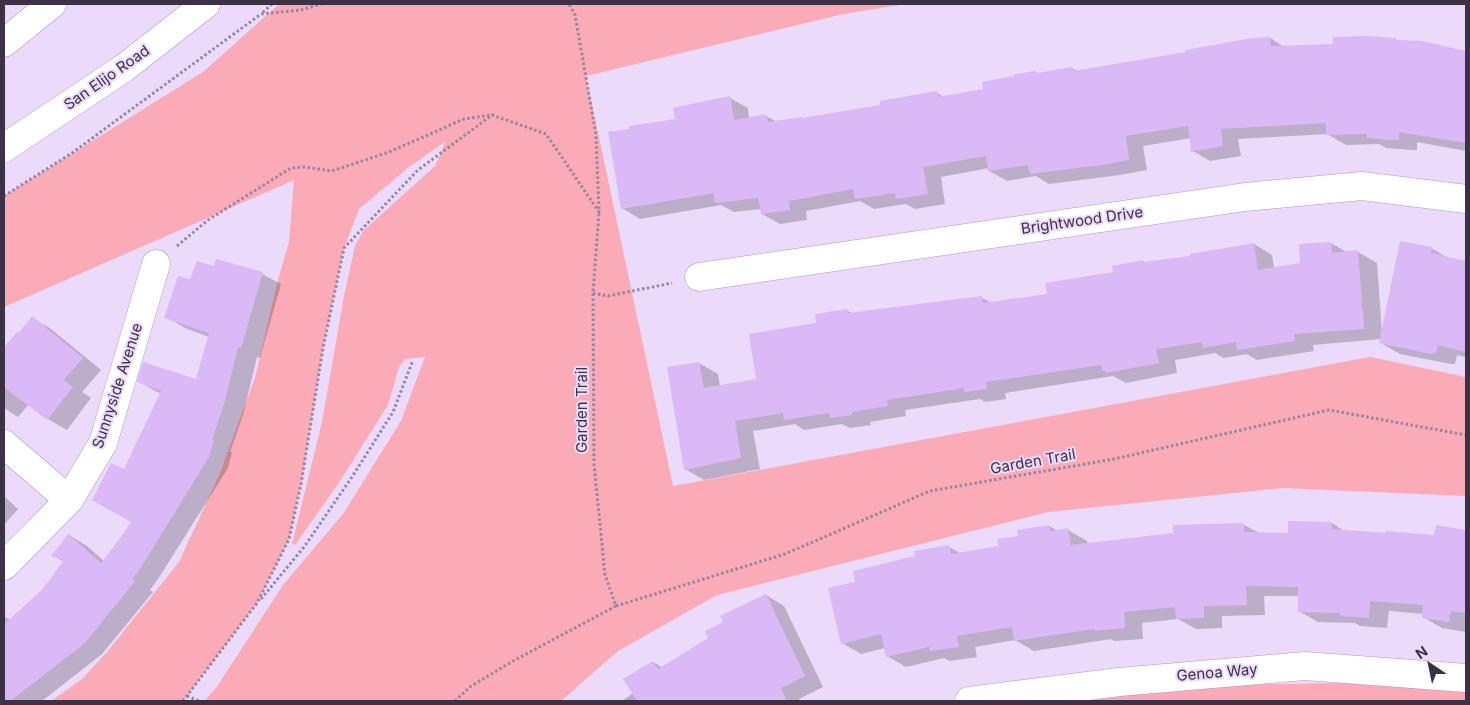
<!DOCTYPE html>
<style>
body{margin:0}
#map{position:relative;width:1470px;height:705px;overflow:hidden;background:#ebdafa;font-family:Inter,sans-serif}
canvas{display:block}
.frame{position:absolute;inset:0;border:5px solid #3c3145;pointer-events:none}
.north{position:absolute;left:1405px;top:640px;width:50px;height:50px;-webkit-text-stroke:4px #ebdafa;paint-order:stroke;rotate:326deg;font-size:14px;font-weight:700;line-height:20px;text-align:center;color:#3c3145}
.north::after{content:'';display:block;margin:auto;width:18px;height:22px;background:#3c3145;clip-path:polygon(50% 0,100% 100%,50% 72%,0 100%)}
</style>
<div id="map">
<canvas width="1470" height="705"></canvas>
<div class="frame"></div>
<div class="north">N</div>
</div>
<script>
const ctx = document.querySelector('canvas').getContext('2d');
ctx.lineJoin = 'round';
function fillPath(path, color) { ctx.fillStyle = color; ctx.fill(path, 'evenodd'); }
function strokePath(path, color, width, dash) { ctx.strokeStyle = color; ctx.lineWidth = width; ctx.lineCap = dash ? 'butt' : 'round'; ctx.setLineDash(dash || []); ctx.stroke(path); }
function write(font, color, halo, rows, align = 'center') {
  ctx.font = font + ' Inter,sans-serif'; ctx.lineWidth = 4; ctx.setLineDash([]); ctx.textBaseline = 'middle'; ctx.strokeStyle = halo; ctx.fillStyle = color; for (const [text, x, y, turn = 0] of rows) {
    ctx.save(); ctx.translate(x, y); ctx.rotate((+turn || 0) * Math.PI / 180); ctx.textAlign = isNaN(turn) ? turn : align; if (halo) ctx.strokeText(text, 0, 0); ctx.fillText(text, 0, 0); ctx.restore();
  }
}
fillPath(new Path2D(`
 M 279,4 L 906,4 L 843,14 L 586,76 L 673,486 L 1370,357 L 1466,377 L 1466,496 L 1283,488 L 1048,512 L 717,595 L 618,651 L 561,701 L 204,701 L 216,688 L 283,585 L 343,514 L 401,421 L 425,357 L 405,359 L 399,367 L 388,405 L 338,484 L 295,545 L 292,544 L 322,422 L 344,296 L 355,246 L 363,231 L 435,166 L 446,141 L 409,167 L 359,209 L 344,248 L 323,348 L 301,484 L 289,539 L 257,603 L 183,701 L 51,701 L 82,679 L 108,651 L 179,562 L 220,473 L 255,378 L 278,280 L 289,242 L 294,180 L 4,307 L 4,196 L 203,72 Z
 M 1348,683 L 1459,691 L 1466,692 L 1466,701 L 1084,701 L 1171,689 L 1213,685 Z`), '#fbaab7');
fillPath(new Path2D(`
 M 1270,38 L 1284,47 L 1335,45 L 1396,39 L 1400,42 L 1422,43 L 1466,53 L 1466,151 L 1417,142 L 1417,150 L 1412,150 L 1386,148 L 1379,144 L 1346,145 L 1327,134 L 1238,139 L 1241,156 L 1210,161 L 1193,151 L 1191,138 L 1143,146 L 1147,170 L 1120,175 L 1049,184 L 1036,176 L 1007,181 L 989,171 L 989,168 L 941,177 L 945,204 L 915,209 L 906,204 L 874,209 L 860,201 L 806,211 L 807,220 L 780,224 L 762,214 L 761,209 L 734,212 L 721,205 L 640,219 L 622,208 L 676,120 L 730,98 L 748,108 L 749,118 L 766,116 L 777,122 L 804,119 L 882,106 L 937,93 L 944,97 L 984,90 L 1036,72 L 1039,74 L 1072,68 L 1078,72 Z
 M 1331,243 L 1348,253 L 1358,252 L 1377,263 L 1382,333 L 1431,248 L 1448,258 L 1466,262 L 1466,357 L 1457,355 L 1455,364 L 1451,364 L 1400,354 L 1381,343 L 1381,339 L 1313,345 L 1314,351 L 1257,360 L 1247,354 L 1223,358 L 1215,353 L 1175,360 L 1177,373 L 1126,383 L 1113,376 L 1005,393 L 1006,399 L 985,402 L 980,399 L 905,410 L 906,416 L 870,422 L 871,425 L 850,428 L 842,424 L 804,430 L 795,424 L 753,431 L 760,469 L 704,480 L 685,469 L 699,363 L 718,374 L 720,387 L 757,380 L 818,324 L 846,310 L 853,314 L 982,298 L 992,303 L 1048,295 L 1146,263 L 1192,257 L 1254,244 L 1272,255 L 1274,268 L 1301,264 Z
 M 214,267 L 262,274 L 281,284 L 260,358 L 257,357 L 243,415 L 230,452 L 232,452 L 228,468 L 158,579 L 150,590 L 153,592 L 102,654 L 42,701 L 4,701 L 4,616 L 10,620 L 43,591 L 65,562 L 53,556 L 69,535 L 87,546 L 104,561 L 132,522 L 124,471 L 161,394 L 139,382 L 196,380 L 209,337 L 185,328 L 166,317 L 191,280 Z
 M 32,318 L 51,329 L 101,370 L 82,392 L 91,398 L 67,430 L 48,419 L 29,404 L 18,417 L 4,408 L 4,352 Z
 M 4,496 L 18,509 L 4,525 Z
 M 1332,523 L 1344,531 L 1435,536 L 1437,527 L 1466,531 L 1466,632 L 1442,628 L 1423,617 L 1424,614 L 1389,611 L 1387,628 L 1360,626 L 1355,623 L 1318,622 L 1299,611 L 1300,596 L 1264,596 L 1265,615 L 1222,616 L 1222,628 L 1196,629 L 1178,619 L 1142,623 L 1143,639 L 1114,641 L 1111,639 L 1034,651 L 1015,640 L 975,647 L 977,657 L 950,661 L 944,658 L 906,667 L 887,656 L 885,648 L 861,654 L 842,643 L 857,582 L 916,557 L 949,547 L 960,553 L 1000,547 L 1019,537 L 1049,526 L 1058,531 L 1068,530 L 1087,541 L 1088,544 L 1244,525 L 1259,533 L 1289,534 Z
 M 766,595 L 784,606 L 823,687 L 799,699 L 800,701 L 622,701 L 633,693 L 653,662 L 663,668 L 710,639 L 725,623 Z`), '#0003');
fillPath(new Path2D(`
 M 1366,36 L 1396,38 L 1396,40 L 1422,41 L 1466,51 L 1466,143 L 1399,132 L 1399,140 L 1393,140 L 1367,138 L 1367,134 L 1326,135 L 1326,123 L 1221,129 L 1223,146 L 1191,152 L 1188,126 L 1126,136 L 1129,160 L 1101,165 L 1030,174 L 1028,165 L 988,171 L 986,156 L 923,167 L 928,194 L 896,199 L 895,193 L 855,199 L 853,189 L 789,201 L 790,210 L 761,214 L 758,198 L 715,203 L 714,193 L 621,209 L 608,132 L 629,129 L 629,126 L 675,119 L 673,108 L 681,106 L 730,96 L 734,120 L 766,114 L 768,122 L 802,117 L 802,118 L 880,105 L 880,101 L 937,91 L 938,97 L 983,89 L 982,82 L 1014,76 L 1014,74 L 1036,71 L 1037,73 L 1072,67 L 1073,71 L 1186,52 L 1185,50 L 1252,38 L 1270,37 L 1271,46 L 1333,44 L 1333,37 Z
 M 1400,241 L 1432,247 L 1431,253 L 1466,261 L 1466,352 L 1438,345 L 1436,353 L 1431,354 L 1379,343 Z
 M 1331,242 L 1332,253 L 1358,250 L 1364,329 L 1294,334 L 1295,341 L 1237,350 L 1236,342 L 1203,348 L 1202,342 L 1156,349 L 1159,363 L 1106,373 L 1105,371 L 1102,371 L 1101,365 L 986,382 L 987,389 L 965,392 L 964,388 L 887,400 L 888,406 L 852,412 L 852,415 L 830,418 L 829,413 L 784,420 L 783,413 L 735,421 L 741,458 L 684,470 L 667,367 L 699,362 L 704,388 L 756,379 L 749,334 L 816,323 L 815,314 L 847,309 L 848,313 L 982,296 L 983,303 L 1047,294 L 1045,283 L 1113,272 L 1112,266 L 1143,260 L 1144,262 L 1190,256 L 1190,254 L 1254,243 L 1258,270 L 1300,263 L 1299,244 Z
 M 216,259 L 263,272 L 241,348 L 238,347 L 224,404 L 212,440 L 214,440 L 209,457 L 140,569 L 132,579 L 135,581 L 84,644 L 10,701 L 4,701 L 4,624 L 42,590 L 64,560 L 51,556 L 68,534 L 101,563 L 128,528 L 127,527 L 131,522 L 92,500 L 111,463 L 124,469 L 161,391 L 137,382 L 143,362 L 196,379 L 209,333 L 164,318 L 178,276 L 190,279 L 197,261 L 214,266 Z
 M 32,316 L 83,358 L 64,380 L 73,387 L 47,420 L 4,387 L 4,347 L 17,332 L 19,333 Z
 M 1288,521 L 1332,522 L 1332,529 L 1386,533 L 1386,531 L 1434,535 L 1436,525 L 1466,530 L 1466,613 L 1451,611 L 1449,622 L 1422,618 L 1423,605 L 1370,601 L 1369,618 L 1340,616 L 1340,613 L 1298,612 L 1298,587 L 1246,586 L 1247,605 L 1204,606 L 1204,618 L 1176,619 L 1175,607 L 1124,612 L 1125,628 L 1094,631 L 1094,629 L 1014,641 L 1012,627 L 957,636 L 959,647 L 930,651 L 929,647 L 886,657 L 881,634 L 841,644 L 828,588 L 855,582 L 853,571 L 915,556 L 914,551 L 949,545 L 951,554 L 998,546 L 997,539 L 1018,536 L 1017,530 L 1049,525 L 1050,531 L 1068,528 L 1071,545 L 1173,533 L 1173,525 L 1244,523 L 1244,532 L 1288,533 Z
 M 766,594 L 805,676 L 781,688 L 787,701 L 637,701 L 623,679 L 653,661 L 658,669 L 708,638 L 705,631 L 723,622 L 720,616 Z`), '#dab9f6');
const street = new Path2D(`
 M 699,277 L 1245,197 L 1362,186 L 1466,199
 M 4,444 L 69,500
 M 4,566 L 69,500 L 103,443 L 156,264
 M 969,701 L 1119,682 L 1305,666 L 1466,678`);
const primary = new Path2D(`
 M 4,43 L 52,4
 M 4,148 L 124,68 L 206,4`);
strokePath(street, '#b096c8', 29);
strokePath(primary, '#b096c8', 29);
strokePath(new Path2D(`
 M 272,4 L 261,14 L 301,10 L 321,4
 M 4,196 L 72,153 L 261,14
 M 177,246 L 208,220 L 291,168 L 304,167 L 332,171 L 389,152 L 464,119 L 491,115
 M 593,293 L 608,296 L 672,283
 M 261,599 L 304,547 L 352,477 L 393,412 L 413,360
 M 616,606 L 785,554 L 930,491 L 1114,459 L 1329,410 L 1466,435
 M 187,696 L 199,701
 M 183,701 L 257,603 L 289,539 L 301,484 L 323,348 L 344,248 L 418,170 L 492,115 L 546,134 L 599,212 L 596,135 L 575,15 L 569,4
 M 455,701 L 471,686 L 513,661 L 616,606 L 605,575 L 594,464 L 593,293 L 599,212`), '#9587a1', 3, [2.5, 2.5]);
strokePath(street, '#fff', 28);
strokePath(primary, '#fff', 28);
write('15px', '#3c3145', '#ebdafa', [
 ["San Elijo Road",107,78,-35],
 ["Brightwood Drive",1082,221,-8],
 ["Sunnyside Avenue",118,386,-72],
 ["Garden Trail",582,410,-90],
 ["Garden Trail",1033,462,-10],
 ["Genoa Way",1217,673,-5]
]);
</script>
